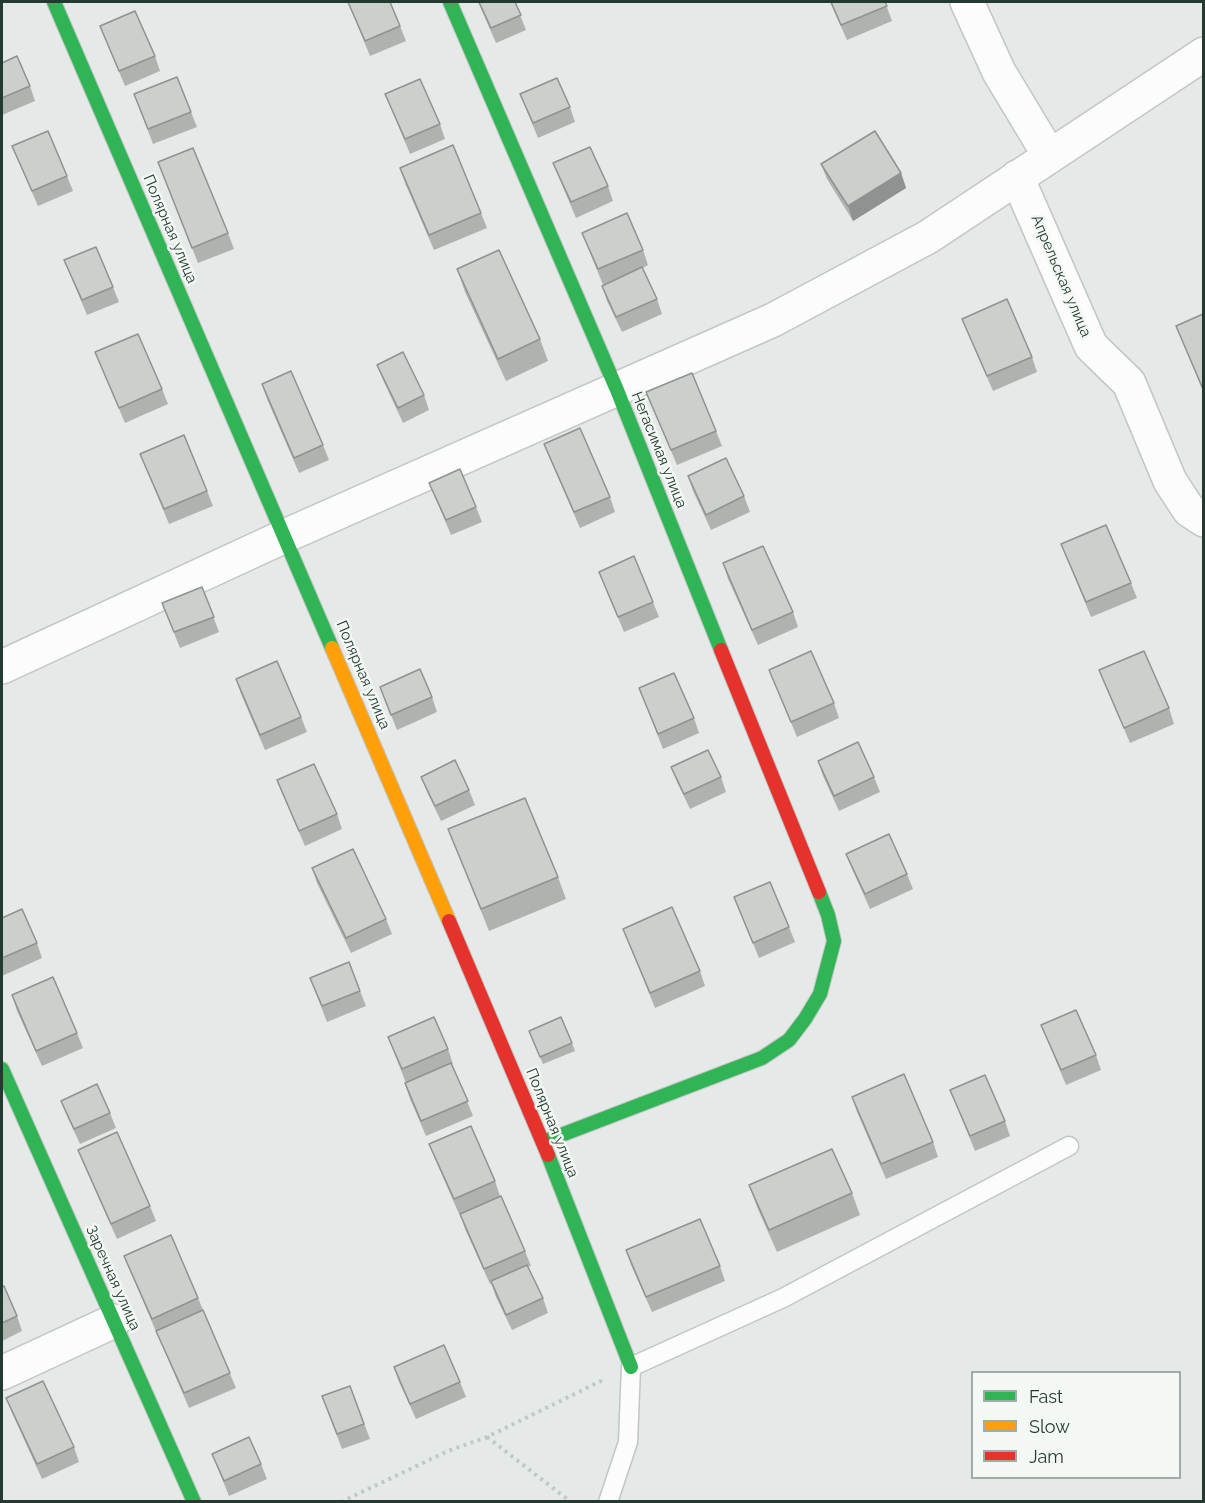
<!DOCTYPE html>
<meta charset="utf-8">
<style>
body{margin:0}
#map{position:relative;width:1205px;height:1503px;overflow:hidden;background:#e5e9e7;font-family:Raleway,sans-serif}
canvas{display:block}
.frame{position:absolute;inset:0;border:3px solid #243a30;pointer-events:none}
.legend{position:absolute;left:971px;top:1371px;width:210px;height:108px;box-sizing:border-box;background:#f3f8f4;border:2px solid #a0aca6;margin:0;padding:8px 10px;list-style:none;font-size:18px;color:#243a30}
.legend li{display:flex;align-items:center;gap:12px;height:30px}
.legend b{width:30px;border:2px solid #a0aca6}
</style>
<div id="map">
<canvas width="1205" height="1503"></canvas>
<div class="frame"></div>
<ul class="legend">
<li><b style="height:8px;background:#30b455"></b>Fast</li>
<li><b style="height:8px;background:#ff9f0a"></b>Slow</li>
<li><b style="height:8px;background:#e5322d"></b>Jam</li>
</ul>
</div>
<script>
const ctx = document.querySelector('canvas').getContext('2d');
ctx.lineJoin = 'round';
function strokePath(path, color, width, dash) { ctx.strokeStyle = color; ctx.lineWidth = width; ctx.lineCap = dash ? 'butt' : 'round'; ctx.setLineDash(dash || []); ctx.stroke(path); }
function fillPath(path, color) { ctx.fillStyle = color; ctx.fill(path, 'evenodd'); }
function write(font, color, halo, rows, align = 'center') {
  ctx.font = font + ' Raleway,sans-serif'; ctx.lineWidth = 5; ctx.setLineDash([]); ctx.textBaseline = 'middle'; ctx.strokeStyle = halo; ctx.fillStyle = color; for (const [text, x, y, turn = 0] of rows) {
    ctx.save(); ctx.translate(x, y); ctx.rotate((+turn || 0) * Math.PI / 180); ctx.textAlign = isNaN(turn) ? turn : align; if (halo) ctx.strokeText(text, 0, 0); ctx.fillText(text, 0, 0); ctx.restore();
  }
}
const lane = new Path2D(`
 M 608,1502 L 628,1442 L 631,1367 L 783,1298 L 1069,1146`);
const street = new Path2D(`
 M 967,2 L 999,72 L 1049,155
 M 1017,177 L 1091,346 L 1129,383 L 1170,481 L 1189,510 L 1204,520
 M 2,667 L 285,536 L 773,320 L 928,237 L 1204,54
 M 2,1373 L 114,1321`);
const fast = new Path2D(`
 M 54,2 L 332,648
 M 450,2 L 617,390 L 721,650
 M 2,1069 L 194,1502
 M 543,1142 L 762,1058 L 789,1040 L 805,1019 L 820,994 L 834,941 L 828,915 L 819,892
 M 548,1155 L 631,1367`);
const slow = new Path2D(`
 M 332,648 L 449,921`);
const jam = new Path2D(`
 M 721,650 L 819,892
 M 449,921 L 548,1155`);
strokePath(lane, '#c2c6c4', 21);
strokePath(street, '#c2c6c4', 36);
strokePath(fast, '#c0c6c3', 16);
strokePath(slow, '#c0c6c3', 16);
strokePath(jam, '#c0c6c3', 16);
strokePath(new Path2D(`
 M 487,1437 L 571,1502
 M 341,1502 L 448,1451 L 487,1437 L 603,1380`), '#c2c9c5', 4, [3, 4.5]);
strokePath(lane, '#fbfcfb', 18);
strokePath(street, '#fbfcfb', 33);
strokePath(fast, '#30b455', 14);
strokePath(slow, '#ff9f0a', 14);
strokePath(jam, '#e5322d', 14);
fillPath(new Path2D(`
 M 348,2 L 400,26 L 406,41 L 370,56 Z
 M 478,2 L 515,2 L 526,30 L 496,43 Z
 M 830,2 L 885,2 L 892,21 L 847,40 Z
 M 100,26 L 155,56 L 160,71 L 125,86 Z
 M 2,63 L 30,86 L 35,101 L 2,115 Z
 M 134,94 L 191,112 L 197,127 L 153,144 Z
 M 385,94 L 440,124 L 445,139 L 410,154 Z
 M 520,94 L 570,107 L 575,122 L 538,138 Z
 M 12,146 L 67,176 L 73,191 L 38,206 Z
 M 158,162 L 228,233 L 234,249 L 198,263 Z
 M 553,163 L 608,186 L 613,201 L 576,218 L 559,178 Z
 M 821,164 L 901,173 L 906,188 L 853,221 L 827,179 Z
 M 400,168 L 481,213 L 487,228 L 434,250 L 405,183 Z
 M 582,233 L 643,250 L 648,265 L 643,268 L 657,299 L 662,314 L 622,332 L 607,301 L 602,286 L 618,278 L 603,285 Z
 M 64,260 L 113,287 L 119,302 L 87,315 Z
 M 457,269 L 540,339 L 548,361 L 506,381 L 465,292 Z
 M 1203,314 L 1203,391 L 1176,326 Z
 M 962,319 L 1032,357 L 1037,372 L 993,391 Z
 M 95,352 L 162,389 L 168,404 L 125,423 Z
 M 377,365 L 424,395 L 429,410 L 403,423 L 383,380 Z
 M 262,384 L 323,445 L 329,460 L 299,473 L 267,399 Z
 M 646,392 L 716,431 L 722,446 L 677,465 Z
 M 544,444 L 610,497 L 615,512 L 580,528 L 550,459 Z
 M 140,454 L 207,491 L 213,506 L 169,524 Z
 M 688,476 L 744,496 L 750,512 L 711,530 L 693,491 Z
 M 429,483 L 476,507 L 482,522 L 451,535 Z
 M 1061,544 L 1131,583 L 1137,598 L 1091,617 Z
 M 723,563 L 793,612 L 798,627 L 758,645 L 728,579 Z
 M 599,572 L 653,602 L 659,617 L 624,632 Z
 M 202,587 L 219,632 L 180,648 L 162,603 Z
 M 769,670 L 834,703 L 839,718 L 797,737 Z
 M 1099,670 L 1169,708 L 1174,724 L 1130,743 Z
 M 236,679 L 301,717 L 307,732 L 265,750 L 241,694 Z
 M 380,687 L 432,697 L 437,712 L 397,730 Z
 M 639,688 L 694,718 L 699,733 L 663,749 Z
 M 818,761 L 874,777 L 880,792 L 839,811 L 823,776 Z
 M 671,767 L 721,777 L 726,792 L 690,809 L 677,782 Z
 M 421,777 L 469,790 L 475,805 L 441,821 L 427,792 Z
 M 277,780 L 337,814 L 342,829 L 305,846 L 283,795 Z
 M 448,829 L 558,877 L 566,899 L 489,931 Z
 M 846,854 L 907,874 L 913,889 L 870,909 L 852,869 Z
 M 312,868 L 386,919 L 392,934 L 351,953 L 317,883 Z
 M 734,897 L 789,927 L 795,942 L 759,958 Z
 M 2,918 L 37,943 L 42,958 L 2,976 Z
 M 623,929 L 700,971 L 705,986 L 655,1008 Z
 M 310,978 L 360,991 L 366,1006 L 327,1022 Z
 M 12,995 L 77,1033 L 83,1048 L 42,1066 L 17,1011 Z
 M 1041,1025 L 1096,1055 L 1101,1070 L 1066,1085 Z
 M 529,1031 L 572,1043 L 575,1051 L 543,1064 Z
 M 388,1037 L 448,1049 L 453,1064 L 452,1064 L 473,1116 L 426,1136 L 410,1099 L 405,1084 L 406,1083 Z
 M 950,1090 L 1005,1121 L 1010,1136 L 975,1151 Z
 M 852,1097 L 933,1142 L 938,1157 L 886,1179 L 857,1112 Z
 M 61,1101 L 110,1113 L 116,1128 L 80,1144 L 67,1116 Z
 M 429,1144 L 495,1181 L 500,1196 L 525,1251 L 531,1266 L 528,1267 L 543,1298 L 548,1313 L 512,1330 L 496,1297 L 491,1283 L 490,1284 L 465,1229 L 460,1214 L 459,1214 L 435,1159 Z
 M 78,1150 L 150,1206 L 156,1221 L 117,1239 L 84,1165 Z
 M 749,1185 L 852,1193 L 860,1215 L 777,1252 L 757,1207 Z
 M 626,1250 L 720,1266 L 725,1281 L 652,1312 L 631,1265 Z
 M 124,1256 L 198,1298 L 236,1388 L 189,1408 L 130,1271 Z
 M 2,1287 L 17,1316 L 22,1331 L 2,1341 Z
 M 394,1367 L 460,1382 L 466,1397 L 416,1419 L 399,1382 Z
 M 350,1386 L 370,1439 L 342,1449 L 322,1396 Z
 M 6,1398 L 74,1447 L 79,1462 L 42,1479 L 12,1413 Z
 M 212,1454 L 261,1464 L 267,1479 L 229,1496 Z`), '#afb3b0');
fillPath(new Path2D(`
 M 901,173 L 906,188 L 853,221 L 848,206 Z`), '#8e9290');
const building = new Path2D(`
 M 348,2 L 390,2 L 400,26 L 365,41 Z
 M 479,2 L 515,2 L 521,15 L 491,28 Z
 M 831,2 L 885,2 L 887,6 L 841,25 Z
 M 135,11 L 155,56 L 119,71 L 100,26 Z
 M 17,56 L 30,86 L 2,98 L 2,63 Z
 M 177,77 L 191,112 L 148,129 L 134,94 Z
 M 557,78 L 570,107 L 533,123 L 520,94 Z
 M 420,79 L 440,124 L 405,139 L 385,94 Z
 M 48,131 L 67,176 L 32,191 L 12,146 Z
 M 875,131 L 901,173 L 848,206 L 821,164 Z
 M 453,145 L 481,213 L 429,235 L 400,168 Z
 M 590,147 L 608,186 L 571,202 L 553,163 Z
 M 193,148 L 228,233 L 192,248 L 158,162 Z
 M 627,213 L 643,250 L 598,269 L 582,233 Z
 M 96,247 L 113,287 L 82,300 L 64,260 Z
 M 499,250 L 540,339 L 498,359 L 457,269 Z
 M 642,267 L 657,299 L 616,317 L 602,286 Z
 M 1007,299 L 1032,357 L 987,376 L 962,319 Z
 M 1203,314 L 1203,389 L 1176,326 Z
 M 138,334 L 162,389 L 119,408 L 95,352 Z
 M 403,352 L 424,395 L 398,408 L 377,365 Z
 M 291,371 L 323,445 L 294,458 L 262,384 Z
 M 692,373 L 716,431 L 671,450 L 646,392 Z
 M 580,428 L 610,497 L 574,512 L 544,444 Z
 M 184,435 L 207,491 L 164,509 L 140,454 Z
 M 726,458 L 744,496 L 706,515 L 688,476 Z
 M 460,469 L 476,507 L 446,520 L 429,483 Z
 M 1106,525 L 1131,583 L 1086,602 L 1061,544 Z
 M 763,546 L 793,612 L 752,630 L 723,563 Z
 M 634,556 L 653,602 L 618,617 L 599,572 Z
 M 202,587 L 214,617 L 174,632 L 162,603 Z
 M 811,651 L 834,703 L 791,722 L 769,670 Z
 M 1144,651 L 1169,708 L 1124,728 L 1099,670 Z
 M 277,661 L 301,717 L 260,735 L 236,679 Z
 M 420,669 L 432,697 L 391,715 L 380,687 Z
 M 674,673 L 694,718 L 658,734 L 639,688 Z
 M 858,742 L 874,777 L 834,796 L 818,761 Z
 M 708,750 L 721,777 L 684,794 L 671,767 Z
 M 455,760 L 469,790 L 435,806 L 421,777 Z
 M 314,764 L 337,814 L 299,831 L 277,780 Z
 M 525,798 L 558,877 L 481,909 L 448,829 Z
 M 889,834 L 907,874 L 865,894 L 846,854 Z
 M 353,849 L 386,919 L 346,938 L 312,868 Z
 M 770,882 L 789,927 L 753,943 L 734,897 Z
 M 672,907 L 700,971 L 650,993 L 623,929 Z
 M 22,909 L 37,943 L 2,958 L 2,918 Z
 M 349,962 L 360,991 L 322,1006 L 310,978 Z
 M 53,977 L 77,1033 L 36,1051 L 12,995 Z
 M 1076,1010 L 1096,1055 L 1061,1070 L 1041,1025 Z
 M 434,1017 L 448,1049 L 402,1069 L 388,1037 Z
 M 561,1017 L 572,1043 L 540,1057 L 529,1031 Z
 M 451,1063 L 468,1101 L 421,1121 L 405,1083 Z
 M 904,1074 L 933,1142 L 881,1164 L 852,1097 Z
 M 985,1075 L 1005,1121 L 970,1136 L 950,1090 Z
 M 97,1084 L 110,1113 L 74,1129 L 61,1101 Z
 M 471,1126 L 495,1181 L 454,1199 L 429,1144 Z
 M 117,1132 L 150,1206 L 111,1224 L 78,1150 Z
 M 832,1149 L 852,1193 L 769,1230 L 749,1185 Z
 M 501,1196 L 525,1251 L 484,1269 L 460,1214 Z
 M 700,1219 L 720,1266 L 646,1297 L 626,1250 Z
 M 171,1235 L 198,1298 L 152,1319 L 124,1256 Z
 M 527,1265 L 543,1298 L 506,1315 L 491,1281 Z
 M 4,1286 L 17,1316 L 2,1323 L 2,1287 Z
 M 203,1310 L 230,1373 L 184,1393 L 156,1331 Z
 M 444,1345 L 460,1382 L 410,1404 L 394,1367 Z
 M 43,1381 L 74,1447 L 37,1464 L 6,1398 Z
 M 350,1386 L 364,1424 L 337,1434 L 322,1396 Z
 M 249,1437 L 261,1464 L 224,1481 L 212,1454 Z`);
fillPath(building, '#cbd0cd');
strokePath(building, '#8e9290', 1.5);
write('15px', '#243a30', '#f3f8f4', [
 ["Полярная улица",170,229,67],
 ["Апрельская улица",1061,276,67],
 ["Негасимая улица",659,450,68],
 ["Полярная улица",363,675,67],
 ["Полярная улица",552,1123,68],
 ["Заречная улица",113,1278,66]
]);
</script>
